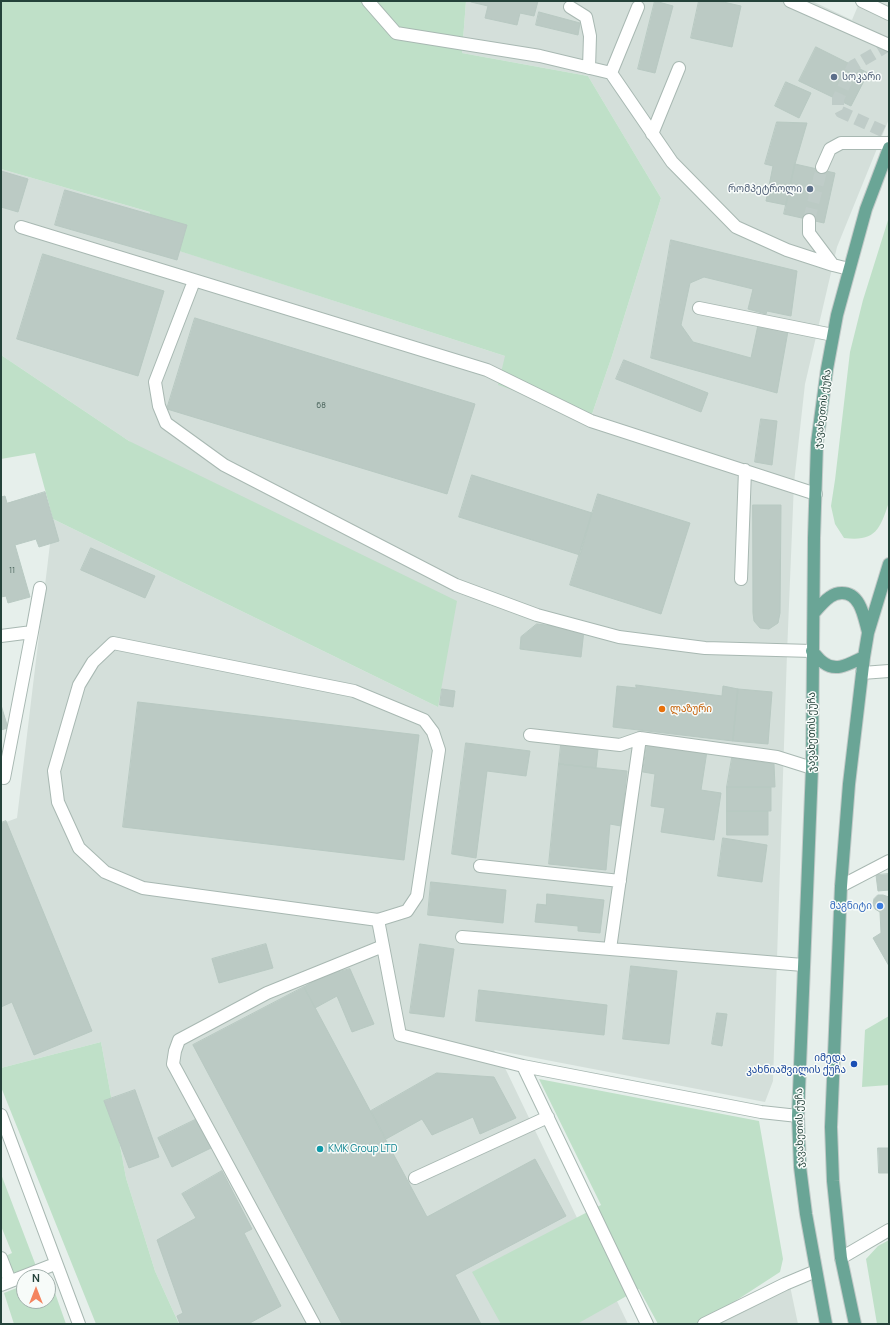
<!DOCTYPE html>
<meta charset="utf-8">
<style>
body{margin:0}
#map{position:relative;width:890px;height:1325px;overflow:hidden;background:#e6efeb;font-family:Manrope,sans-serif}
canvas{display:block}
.frame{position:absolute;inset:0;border:2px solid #24423a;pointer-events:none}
.north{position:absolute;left:16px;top:1269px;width:40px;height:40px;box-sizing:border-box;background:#f7fbf9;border:1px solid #a3b1ad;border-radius:50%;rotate:0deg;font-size:11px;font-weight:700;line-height:16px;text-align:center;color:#24423a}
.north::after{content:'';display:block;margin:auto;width:14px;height:18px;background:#f4845f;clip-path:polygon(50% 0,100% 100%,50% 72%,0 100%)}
</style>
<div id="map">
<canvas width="890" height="1325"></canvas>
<div class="frame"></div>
<div class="north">N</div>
</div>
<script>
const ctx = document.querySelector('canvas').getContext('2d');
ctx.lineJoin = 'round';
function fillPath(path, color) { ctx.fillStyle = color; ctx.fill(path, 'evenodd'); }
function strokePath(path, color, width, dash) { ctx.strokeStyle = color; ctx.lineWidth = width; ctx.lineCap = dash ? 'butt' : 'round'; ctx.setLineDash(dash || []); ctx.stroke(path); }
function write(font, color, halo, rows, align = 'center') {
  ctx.font = font + ' Manrope,"Noto Sans Georgian",sans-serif'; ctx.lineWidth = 3; ctx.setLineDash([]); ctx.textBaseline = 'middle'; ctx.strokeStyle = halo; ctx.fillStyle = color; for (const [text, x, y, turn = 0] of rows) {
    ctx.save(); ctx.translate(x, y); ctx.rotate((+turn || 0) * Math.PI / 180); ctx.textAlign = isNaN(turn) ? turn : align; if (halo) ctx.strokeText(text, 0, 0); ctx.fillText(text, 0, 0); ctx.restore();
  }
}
fillPath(new Path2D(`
 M 466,1 L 812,1 L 852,20 L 860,1 L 889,1 L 889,119 L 837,247 L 805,384 L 794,483 L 787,653 L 773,1081 L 765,1102 L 494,1050 L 506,1070 L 628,1324 L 179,1324 L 155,1271 L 126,1178 L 101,1042 L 1,1068 L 1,824 L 17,818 L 53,519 L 438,707 L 129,441 L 1,355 L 1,169 L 150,212 L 143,239 L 505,356 L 591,417 L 612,356 L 661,198 L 588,76 L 462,53 Z
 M 790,1286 L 798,1324 L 716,1324 Z`), '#d4dfda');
fillPath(new Path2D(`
 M 1,1 L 466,1 L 462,53 L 588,76 L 661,198 L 612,356 L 591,417 L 498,385 L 505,356 L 142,239 L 150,212 L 1,169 Z
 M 889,217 L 889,502 C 880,529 876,542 844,538 L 835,524 L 831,506 L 835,480 L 850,352 L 863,300 Z
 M 1,355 L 129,441 L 457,601 L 438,707 L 53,519 L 35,453 L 1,459 Z
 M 889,1016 L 889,1085 L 862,1087 L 865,1030 Z
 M 101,1042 L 126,1178 L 155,1271 L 179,1324 L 96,1324 L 1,1087 L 1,1068 Z
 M 539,1079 L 759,1121 L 783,1259 L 780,1272 L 700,1324 L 658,1324 L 639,1289 L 577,1324 L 501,1324 L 472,1272 L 601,1205 Z
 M 1,1174 L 36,1266 L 1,1278 L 1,1258 L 12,1253 L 1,1226 Z
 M 889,1240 L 889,1324 L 877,1324 L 866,1259 L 878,1246 Z
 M 49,1276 L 66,1324 L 14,1324 L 4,1293 L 24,1285 L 24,1301 L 48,1301 L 48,1277 L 46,1277 Z`), '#bfe0c8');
const building = new Path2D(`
 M 471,1 L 538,1 L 534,16 L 520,13 L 517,25 L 485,18 L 488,6 L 471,2 Z
 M 655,1 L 673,6 L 655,73 L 638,69 Z
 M 699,1 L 719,1 L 741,6 L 732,47 L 691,38 Z
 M 539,12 L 580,23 L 578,35 L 536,25 Z
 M 816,47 L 868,73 L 851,106 L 799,81 Z
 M 786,82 L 811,93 L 799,118 L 775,106 Z
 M 777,122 L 807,123 L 795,164 L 786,205 L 766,201 L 773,166 L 765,164 Z
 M 795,164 L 835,173 L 824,223 L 784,214 Z
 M 1,171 L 28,179 L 18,212 L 1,207 Z
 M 65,190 L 187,225 L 177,260 L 55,225 Z
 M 671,240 L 797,271 L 791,316 L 767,311 L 766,314 L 748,309 L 753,289 L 704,277 L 690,283 L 681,325 L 693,342 L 751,358 L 758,325 L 788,331 L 777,393 L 651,358 Z
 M 43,254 L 164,291 L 138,376 L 17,339 Z
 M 195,318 L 475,404 L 447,494 L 167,409 Z
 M 624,360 L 708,393 L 701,412 L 616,379 Z
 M 761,419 L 777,421 L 772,465 L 755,462 Z
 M 472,475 L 592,513 L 580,555 L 459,517 Z
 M 45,492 L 59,541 L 39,547 L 36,539 L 15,545 L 30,597 L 8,603 L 6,596 L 1,597 L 1,497 L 5,496 L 7,503 Z
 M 598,494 L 690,523 L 661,614 L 570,585 Z
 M 753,505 L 781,505 L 780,613 L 778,623 L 769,629 L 760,628 L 754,621 L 753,613 Z
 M 91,548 L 155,576 L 145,598 L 81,570 Z
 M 537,624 L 584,630 L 581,657 L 520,649 L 521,637 Z
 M 636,685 L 722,696 L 723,686 L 738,689 L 733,741 L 613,727 L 617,686 L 636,688 Z
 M 442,689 L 455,691 L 453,707 L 440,705 Z
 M 738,689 L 772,692 L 768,744 L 733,741 Z
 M 138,702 L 419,735 L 404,860 L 123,827 Z
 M 1,705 L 8,728 L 1,730 Z
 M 466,743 L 530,751 L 526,776 L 487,771 L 476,858 L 452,854 Z
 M 647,743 L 707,751 L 701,790 L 721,793 L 714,840 L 661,832 L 665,808 L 651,806 L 655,774 L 643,772 Z
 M 561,745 L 598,749 L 596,768 L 559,764 Z
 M 732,758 L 774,764 L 775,787 L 727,787 Z
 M 559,764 L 627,771 L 621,826 L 610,824 L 606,870 L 549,864 Z
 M 727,787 L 771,787 L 771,811 L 727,811 Z
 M 727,811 L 768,811 L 768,835 L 727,835 Z
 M 6,821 L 92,1031 L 34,1055 L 12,1002 L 1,1007 L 1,823 Z
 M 723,838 L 767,845 L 762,882 L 718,876 Z
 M 889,874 L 889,890 L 878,891 L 876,875 Z
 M 431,882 L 506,890 L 503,923 L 428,915 Z
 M 547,894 L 604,900 L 600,933 L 578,931 L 578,926 L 535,922 L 537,904 L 546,905 Z
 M 878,895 L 883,895 L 889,897 L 889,966 L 873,938 L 881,933 L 880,912 L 875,909 L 873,904 L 874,899 Z
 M 266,944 L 273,968 L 219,983 L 212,959 Z
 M 420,944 L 454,949 L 444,1017 L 410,1013 Z
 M 631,966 L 677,971 L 669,1044 L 623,1039 Z
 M 350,969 L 374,1024 L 352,1032 L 337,996 L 315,1008 L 304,987 L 323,976 Z
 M 304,987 L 427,1217 L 535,1159 L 566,1216 L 455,1275 L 481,1324 L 342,1324 L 193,1045 Z
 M 479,990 L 607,1005 L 604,1035 L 476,1021 Z
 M 717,1013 L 727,1014 L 722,1046 L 712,1044 Z
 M 437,1073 L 494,1077 L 516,1118 L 480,1134 L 473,1117 L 432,1135 L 422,1119 L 386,1139 L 371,1111 Z
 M 135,1090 L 159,1157 L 129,1168 L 104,1101 Z
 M 197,1119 L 211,1148 L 172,1167 L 158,1138 Z
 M 878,1148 L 889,1148 L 889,1173 L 879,1173 Z
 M 222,1171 L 252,1229 L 244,1233 L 281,1306 L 248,1324 L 180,1324 L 177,1316 L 183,1313 L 157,1240 L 196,1218 L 182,1194 Z`);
fillPath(building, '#bbcac4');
strokePath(building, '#b8c9c2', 1);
strokePath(new Path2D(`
 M 889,45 L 853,66 L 838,99 L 838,106 L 841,112 L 889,134
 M 809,220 L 822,167`), '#bfccc8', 12, [12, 6]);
const minor = new Path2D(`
 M 368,1 L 396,33 L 540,56 L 611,73
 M 790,1 L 889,45
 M 862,1 L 889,14
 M 570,7 L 586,17 L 590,36 L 589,68
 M 638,7 L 611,73 L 672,162 L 736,227 L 787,250 L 833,265
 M 652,134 L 679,68
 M 822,167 L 830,149 L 841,143 L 889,143
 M 809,220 L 809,233 L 833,265 L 849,269
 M 21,227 L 487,370 L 591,421 L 816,494
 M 194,281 L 155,382 L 159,406 L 166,423 L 224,465 L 456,585 L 537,615 L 619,637 L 705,648 L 812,651
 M 699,308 L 833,335
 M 741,579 L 745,470
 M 32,632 L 40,588
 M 1,636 L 32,632 L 4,778
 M 113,643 L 354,691 L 424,720 L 433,732 L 439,750 L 417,896 L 407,911 L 378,920 L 143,888 L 105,872 L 79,848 L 58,802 L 54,771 L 79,685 L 93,662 Z
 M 862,673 L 889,671
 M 530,735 L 620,745 L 640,738 L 777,757 L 812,768
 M 480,866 L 620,881
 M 841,886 L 889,861
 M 378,920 L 400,1035 L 523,1066 L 761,1112 L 798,1116
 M 462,937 L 610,949 L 640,738
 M 610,949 L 803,965
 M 523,1066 L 647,1324
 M 1,1115 L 79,1324
 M 415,1178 L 548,1117
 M 1,1258 L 10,1281
 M 841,1258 L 889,1230
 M 1,1285 L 55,1264
 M 314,1324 L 173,1064 L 175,1051 L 179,1040 L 267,993 L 383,946
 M 704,1324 L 785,1284 L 816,1271`);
const major = new Path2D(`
 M 814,613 C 819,607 824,601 830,597 C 834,594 837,593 842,593 C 861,593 864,618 868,632
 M 812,651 C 816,655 819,660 824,663 C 837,673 852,662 864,657
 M 826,1324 L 806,1214 L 800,1167 L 798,1116 L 812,768 L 814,538 L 817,443 L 827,369 L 837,315 L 866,209 L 889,148
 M 855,1324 L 841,1258 L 833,1181 L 831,1127 L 841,886 L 849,784 L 864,657 L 868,633 L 889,564`);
strokePath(minor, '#a8b8b2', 14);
strokePath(major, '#c2cac8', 14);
strokePath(minor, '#fff', 12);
strokePath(major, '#6aa596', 12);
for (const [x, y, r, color] of [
 [834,77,4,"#5c6f8a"],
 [810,189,4,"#5c6f8a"],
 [662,709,4,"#e8710a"],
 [880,906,4,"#3f7fe0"],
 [854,1064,4,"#1a4fb4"],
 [320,1149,4,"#0f9aa8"]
]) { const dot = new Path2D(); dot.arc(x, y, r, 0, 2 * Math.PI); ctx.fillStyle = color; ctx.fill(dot); strokePath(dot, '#f7fbf9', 1.5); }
write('8px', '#4a645c', null, [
 ["68",321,406],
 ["11",12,571]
]);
write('10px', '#4e5e75', '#f7fbf9', [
 ["სოკარი",842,77],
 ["რომპეტროლი",802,189,"right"]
], 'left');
write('10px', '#24423a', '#f7fbf9', [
 ["ჯავახეთის ქუჩა",823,409,-83],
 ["ჯავახეთის ქუჩა",812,732,-90],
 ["ჯავახეთის ქუჩა",800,1128,-91]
]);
write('10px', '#c56008', '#f7fbf9', [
 ["ლაზური",670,709]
], 'left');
write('10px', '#366cbe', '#f7fbf9', [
 ["მაგნიტი",872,906]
], 'right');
write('10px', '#164399', '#f7fbf9', [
 ["იმედა",846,1058],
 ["კახნიაშვილის ქუჩა",846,1070]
], 'right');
write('10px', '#0d838f', '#f7fbf9', [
 ["KMK Group LTD",328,1149]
], 'left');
</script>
